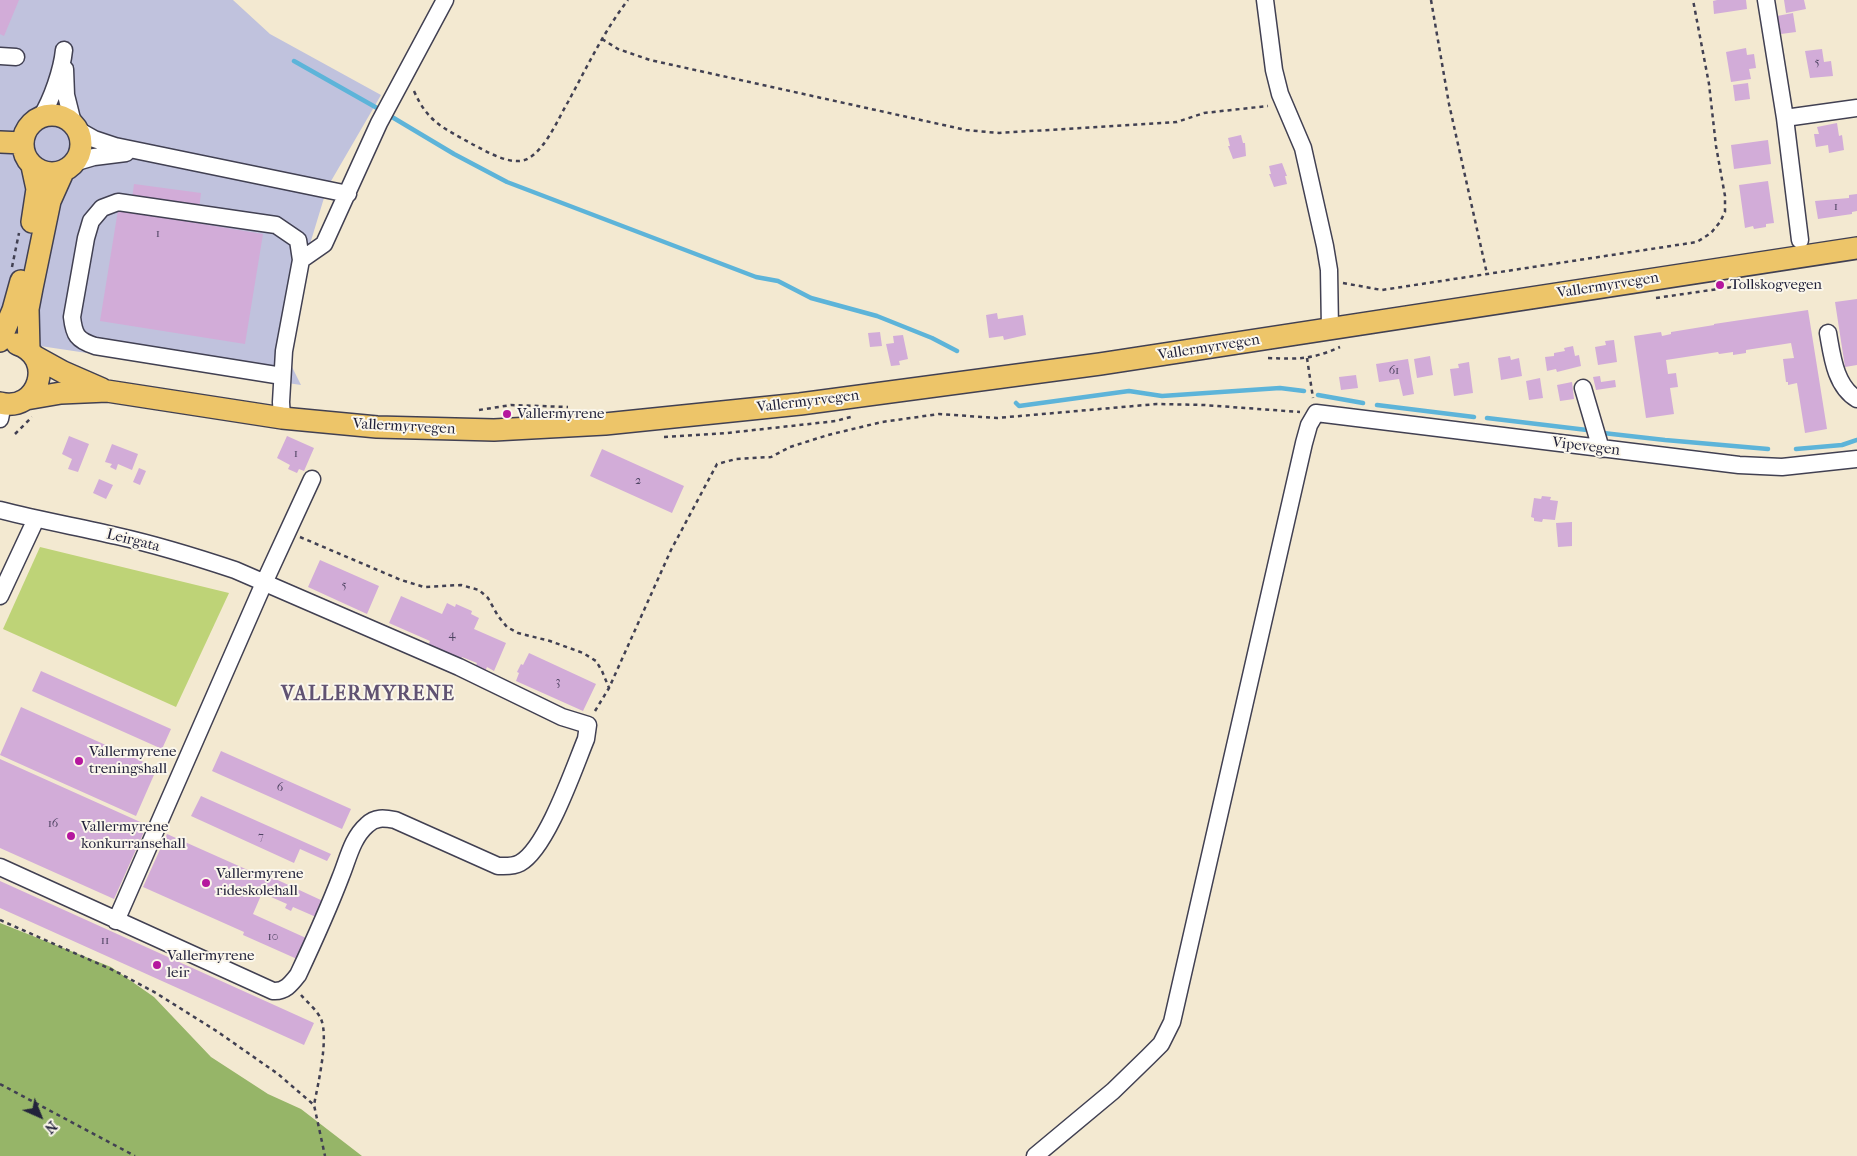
<!DOCTYPE html>
<style>
body{margin:0}
#map{position:relative;width:1857px;height:1156px;overflow:hidden;background:#f3e9d1;font-family:"IM FELL French Canon",serif}
canvas{display:block}
.north{position:absolute;left:15px;top:1091px;width:50px;height:50px;-webkit-text-stroke:4px #fbf7ec;paint-order:stroke;rotate:136deg;font-size:14px;font-weight:700;line-height:20px;text-align:center;color:#22223b}
.north::after{content:'';display:block;margin:auto;width:18px;height:22px;background:#22223b;clip-path:polygon(50% 0,100% 100%,50% 72%,0 100%)}
</style>
<div id="map">
<canvas width="1857" height="1156"></canvas>
<div class="north">N</div>
</div>
<script>
const ctx = document.querySelector('canvas').getContext('2d');
ctx.lineJoin = 'round';
function fillPath(path, color) { ctx.fillStyle = color; ctx.fill(path, 'evenodd'); }
function strokePath(path, color, width, dash) { ctx.strokeStyle = color; ctx.lineWidth = width; ctx.lineCap = dash ? 'butt' : 'round'; ctx.setLineDash(dash || []); ctx.stroke(path); }
function write(font, color, halo, rows, align = 'center') {
  ctx.font = font + ' "IM FELL French Canon",serif'; ctx.lineWidth = 4; ctx.setLineDash([]); ctx.textBaseline = 'middle'; ctx.strokeStyle = halo; ctx.fillStyle = color; for (const [text, x, y, turn = 0] of rows) {
    ctx.save(); ctx.translate(x, y); ctx.rotate((+turn || 0) * Math.PI / 180); ctx.textAlign = isNaN(turn) ? turn : align; if (halo) ctx.strokeText(text, 0, 0); ctx.fillText(text, 0, 0); ctx.restore();
  }
}
fillPath(new Path2D(`
 M 0,0 L 233,0 L 270,34 L 381,95 L 327,188 L 280,343 L 301,385 L 0,340 Z`), '#c0c2dd');
fillPath(new Path2D(`
 M 40,547 L 229,593 L 176,707 L 3,629 Z`), '#bed377');
fillPath(new Path2D(`
 M 0,923 L 111,967 L 154,997 L 211,1057 L 268,1094 L 301,1109 L 362,1156 L 0,1156 Z`), '#96b568');
strokePath(new Path2D(`
 M 294,61 L 377,108
 M 392,117 L 454,154 L 507,182 L 756,277 L 778,281 L 811,298 L 877,316 L 932,338 L 957,351
 M 1318,395 L 1363,403
 M 1016,403 L 1019,406 L 1129,391 L 1162,396 L 1280,388 L 1304,391
 M 1377,405 L 1474,417
 M 1487,418 L 1587,430
 M 1603,433 L 1665,440 L 1768,449
 M 1796,449 L 1842,445 L 1857,440`), '#5db4d9', 4.5);
fillPath(new Path2D(`
 M 0,0 L 19,0 L 4,36 L 0,34 Z
 M 1717,0 L 1746,0 L 1747,9 L 1714,14 L 1713,1 Z
 M 1784,0 L 1804,0 L 1806,9 L 1786,13 Z
 M 1793,13 L 1796,32 L 1781,34 L 1777,16 Z
 M 1746,48 L 1747,55 L 1754,54 L 1756,68 L 1749,69 L 1751,79 L 1731,82 L 1726,52 Z
 M 1822,49 L 1824,62 L 1831,61 L 1833,76 L 1810,78 L 1805,51 Z
 M 1748,83 L 1750,99 L 1735,101 L 1733,85 Z
 M 1837,123 L 1839,136 L 1842,135 L 1844,150 L 1829,153 L 1828,145 L 1816,147 L 1814,134 L 1819,134 L 1817,127 Z
 M 1241,135 L 1243,143 L 1245,143 L 1246,156 L 1233,159 L 1228,146 L 1230,146 L 1228,138 Z
 M 1768,140 L 1771,164 L 1734,169 L 1731,145 Z
 M 1282,163 L 1287,176 L 1285,176 L 1287,184 L 1274,187 L 1269,174 L 1271,174 L 1269,166 Z
 M 1768,181 L 1774,223 L 1766,224 L 1766,227 L 1754,229 L 1753,226 L 1745,228 L 1739,185 Z
 M 134,184 L 201,193 L 199,209 L 132,199 Z
 M 1857,194 L 1857,211 L 1852,212 L 1852,214 L 1818,219 L 1815,201 L 1849,198 L 1849,195 Z
 M 118,210 L 263,234 L 245,344 L 100,321 Z
 M 1857,299 L 1857,365 L 1845,367 L 1835,302 Z
 M 1808,310 L 1827,429 L 1805,433 L 1797,383 L 1788,385 L 1788,382 L 1786,382 L 1783,359 L 1794,358 L 1791,343 L 1746,350 L 1746,353 L 1733,355 L 1733,352 L 1719,354 L 1718,352 L 1666,360 L 1668,374 L 1676,373 L 1678,387 L 1670,388 L 1674,414 L 1646,418 L 1634,336 L 1661,332 L 1662,336 L 1671,334 L 1671,332 L 1714,325 L 1714,324 Z
 M 997,313 L 998,319 L 1023,315 L 1026,335 L 1004,340 L 1003,336 L 989,338 L 986,315 Z
 M 880,332 L 882,346 L 870,347 L 868,333 Z
 M 903,335 L 908,359 L 899,361 L 900,365 L 891,366 L 886,344 L 894,343 L 893,336 Z
 M 1614,340 L 1617,362 L 1598,365 L 1595,347 L 1606,345 L 1605,341 Z
 M 1573,346 L 1575,356 L 1579,355 L 1581,366 L 1557,372 L 1556,369 L 1547,371 L 1545,357 L 1554,356 L 1554,353 L 1565,351 L 1564,348 Z
 M 1430,356 L 1433,375 L 1417,378 L 1414,359 Z
 M 1510,356 L 1511,360 L 1519,358 L 1522,376 L 1501,380 L 1498,358 Z
 M 1408,359 L 1414,394 L 1403,396 L 1399,379 L 1379,382 L 1376,364 Z
 M 1469,362 L 1473,393 L 1454,396 L 1450,369 L 1459,368 L 1458,364 Z
 M 1356,375 L 1358,388 L 1341,390 L 1339,377 Z
 M 1600,376 L 1601,382 L 1615,380 L 1616,387 L 1596,390 L 1593,377 Z
 M 1540,378 L 1543,398 L 1529,400 L 1526,381 Z
 M 1572,382 L 1574,399 L 1560,401 L 1557,385 Z
 M 69,436 L 89,444 L 78,472 L 68,469 L 72,459 L 62,454 Z
 M 287,436 L 314,448 L 304,471 L 299,469 L 297,473 L 288,469 L 290,465 L 277,458 Z
 M 112,444 L 138,454 L 132,470 L 118,464 L 116,470 L 110,467 L 112,464 L 105,462 Z
 M 602,449 L 684,486 L 672,513 L 590,476 Z
 M 139,468 L 146,471 L 140,485 L 133,482 Z
 M 99,479 L 113,485 L 106,499 L 93,493 Z
 M 1542,496 L 1551,497 L 1550,500 L 1558,501 L 1555,520 L 1543,519 L 1542,522 L 1534,521 L 1534,518 L 1531,517 L 1534,498 L 1541,499 Z
 M 1572,522 L 1572,546 L 1558,547 L 1556,523 Z
 M 320,560 L 379,586 L 367,614 L 308,587 Z
 M 401,596 L 442,614 L 447,603 L 455,607 L 456,604 L 472,611 L 471,614 L 479,618 L 474,629 L 506,643 L 494,671 L 487,667 L 485,672 L 475,667 L 477,663 L 462,657 L 460,660 L 428,646 L 430,641 L 389,623 Z
 M 529,653 L 596,684 L 583,711 L 516,681 L 519,673 L 517,672 L 521,664 L 523,665 Z
 M 41,671 L 171,729 L 162,749 L 32,691 Z
 M 21,707 L 157,768 L 136,816 L 0,755 Z
 M 221,751 L 351,809 L 342,829 L 212,771 Z
 M 0,759 L 147,825 L 114,899 L 0,848 Z
 M 201,796 L 331,854 L 327,861 L 300,849 L 294,863 L 191,816 Z
 M 167,834 L 268,879 L 269,876 L 323,901 L 316,917 L 293,907 L 291,911 L 285,908 L 287,904 L 262,893 L 253,914 L 306,938 L 297,959 L 243,935 L 244,932 L 143,887 Z
 M 0,881 L 314,1023 L 304,1045 L 0,908 Z`), '#d2acd8');
const minor = new Path2D(`
 M 1265,0 L 1274,70 L 1280,94 L 1303,148 L 1325,246 L 1329,270 L 1330,329
 M 1766,0 L 1785,118 L 1800,240
 M 0,56 L 16,57
 M 65,69 L 66,95 L 73,123
 M 41,117 C 52,99 62,70 64,50
 M 1785,118 L 1857,108
 M 78,130 L 94,139 L 115,146 L 348,194
 M 77,162 L 94,157 L 126,153
 M 301,260 L 324,244 L 379,123 L 445,0
 M 1828,333 C 1832,355 1835,386 1857,399
 M 1583,388 L 1601,449
 M 282,418 L 281,402 L 284,351 L 301,260 L 298,240 L 276,225 L 118,202 L 102,208 L 91,221 L 86,238 L 72,317 C 74,335 77,340 95,346 L 282,376
 M 0,419 L 3,404
 M 0,510 C 39,520 78,527 117,536 C 157,545 196,557 235,570 L 459,667 L 562,717 L 588,725 L 586,739 C 574,768 547,848 520,863 C 513,867 505,866 498,866 L 395,820 C 384,818 375,817 367,825 C 352,838 348,859 341,876 C 328,910 313,943 298,975 C 291,984 285,992 273,991 L 0,867
 M 0,596 L 36,519
 M 116,921 L 264,583 L 312,479
 M 1035,1156 L 1113,1091 L 1148,1057 L 1161,1044 L 1172,1022 L 1304,443 L 1309,425 L 1316,413 L 1739,465 L 1782,467 L 1857,459`);
const major = new Path2D(`
 M23 144a29 29 0 1 1 58 0a29 29 0 1 1-58 0Z
 M 0,142 L 23,143
 M 32,166 L 37,189 L 32,222
 M 0,341 L 13,310 L 21,281
 M 29,350 L 28,309 L 32,288 L 50,201 L 63,172
 M 34,356 L 63,372 L 102,389
 M 26,399 L 61,393 L 107,391 L 282,418 L 377,427 L 494,430 L 605,424 L 800,404 L 1100,364 L 1857,248
 M 0,403 C 39,413 56,357 17,344`);
strokePath(minor, '#414052', 19);
strokePath(major, '#414052', 24);
strokePath(new Path2D(`
 M 1431,0 L 1449,104 L 1487,274
 M 602,39 L 618,49 L 650,60 L 966,130 L 999,133 L 1177,122 L 1204,113 L 1268,106
 M 414,91 C 428,123 444,128 472,144 C 486,151 513,168 529,158 C 546,148 558,119 568,102 C 587,67 604,31 628,0
 M 12,267 L 19,233
 M 1343,283 L 1382,290 L 1697,242 L 1711,233 L 1720,222 L 1725,212 L 1725,196 L 1716,146 L 1709,84 L 1693,0
 M 1656,298 L 1732,287
 M 1268,358 C 1298,359 1311,360 1340,347
 M 1307,358 L 1313,398
 M 479,410 L 511,405 L 568,407
 M 15,434 L 32,417
 M 664,437 L 727,433 L 836,421 L 854,416
 M 300,537 L 401,580 L 424,587 L 461,585 L 479,590 L 488,598 L 498,616 L 507,627 L 518,633 L 550,641 L 583,653 L 596,661 L 602,671 L 609,688
 M 595,711 L 609,688 L 671,550 L 717,464 L 736,459 L 771,457 L 790,447 L 828,435 L 882,422 L 939,414 L 997,418 L 1157,404 L 1204,405 L 1300,412
 M 0,920 L 115,971 L 156,993 L 218,1032 L 278,1074 L 314,1105 L 325,1156
 M 301,995 C 307,1002 317,1010 321,1019 C 329,1038 318,1084 314,1105
 M 0,1084 L 135,1156`), '#414052', 2.5, [4, 4]);
strokePath(minor, '#fff', 16);
strokePath(major, '#edc569', 21);
for (const [x, y, r, color] of [
 [1720,285,5,"#b5179e"],
 [507,414,5,"#b5179e"],
 [79,761,5,"#b5179e"],
 [71,836,5,"#b5179e"],
 [206,883,5,"#b5179e"],
 [157,965,5,"#b5179e"]
]) { const dot = new Path2D(); dot.arc(x, y, r, 0, 2 * Math.PI); ctx.fillStyle = color; ctx.fill(dot); strokePath(dot, '#fbf7ec', 2); }
write('12px', '#4e4462', null, [
 ["5",1817,63],
 ["1",1836,207],
 ["1",158,234],
 ["61",1394,371],
 ["1",296,454],
 ["2",638,481],
 ["5",344,586],
 ["4",452,635],
 ["3",558,682],
 ["6",280,788],
 ["16",53,824],
 ["7",261,837],
 ["10",273,937],
 ["11",105,941]
]);
write('15px', '#22223b', '#fbf7ec', [
 ["Tollskogvegen",1730,285],
 ["Vallermyrene",517,414],
 ["Vallermyrene",89,752],
 ["treningshall",89,769],
 ["Vallermyrene",81,827],
 ["konkurransehall",81,844],
 ["Vallermyrene",216,874],
 ["rideskolehall",216,891],
 ["Vallermyrene",167,956],
 ["leir",167,973]
], 'left');
write('15px', '#22223b', '#fbf7ec', [
 ["Vallermyrvegen",1608,286,-9],
 ["Vallermyrvegen",1209,348,-9],
 ["Vallermyrvegen",808,402,-7],
 ["Vallermyrvegen",404,427,3],
 ["Vipevegen",1586,447,7],
 ["Leirgata",133,541,14]
]);
ctx.letterSpacing = '1px';
write('bold 20px', '#605272', '#fbf7ec', [
 ["VALLERMYRENE",368,695]
]);
ctx.letterSpacing = '0px';
</script>
